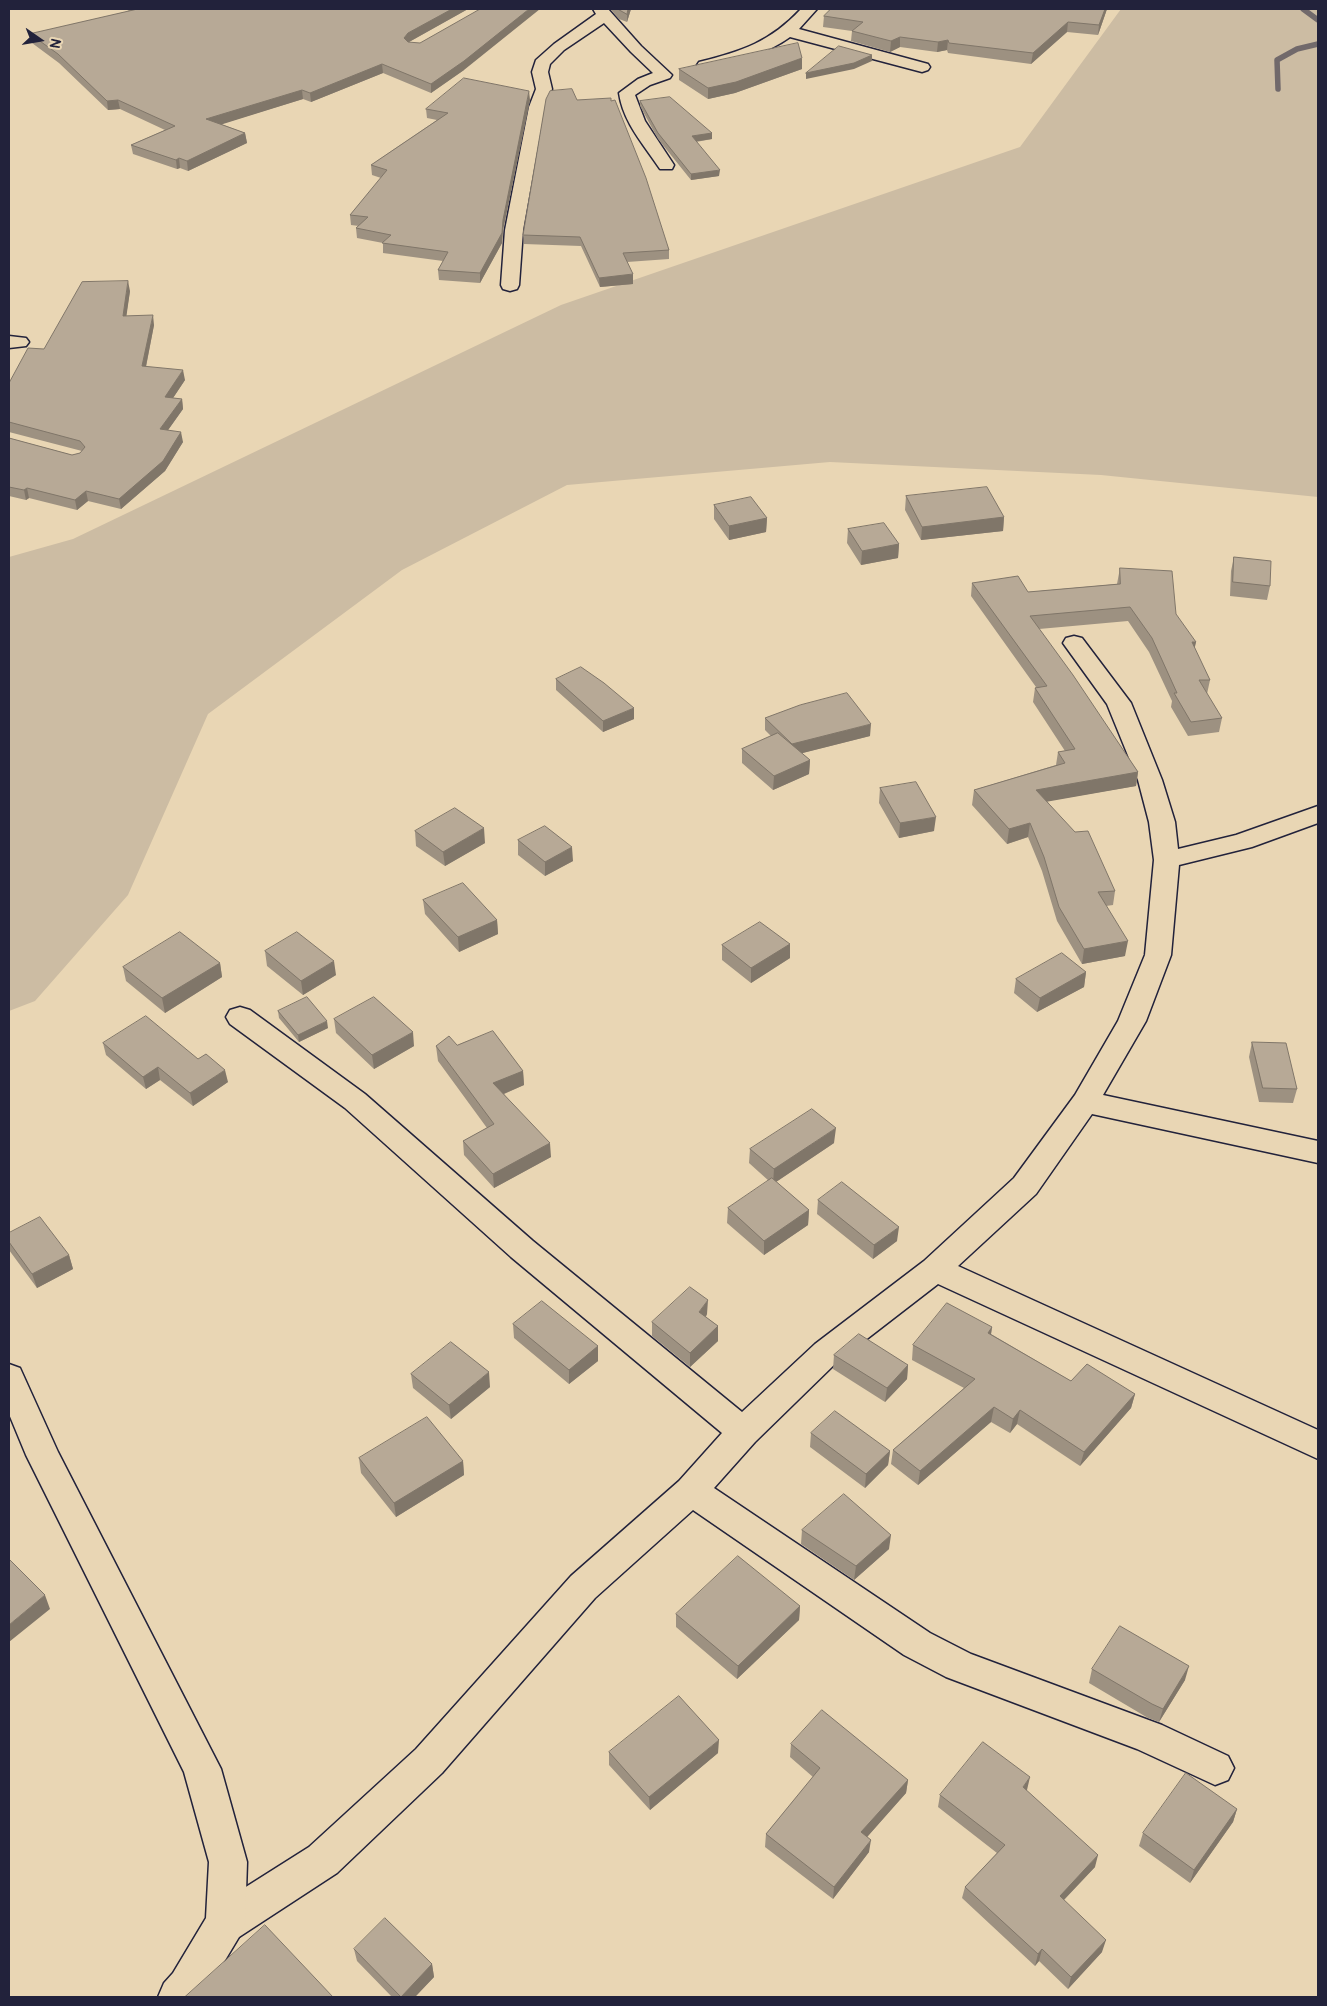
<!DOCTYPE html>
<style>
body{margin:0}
#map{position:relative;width:1327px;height:2006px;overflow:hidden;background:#e9d6b4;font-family:Pangolin,sans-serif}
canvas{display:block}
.frame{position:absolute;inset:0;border:10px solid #22223b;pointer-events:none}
.north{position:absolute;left:15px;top:15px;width:50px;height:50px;-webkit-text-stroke:4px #e9d6b4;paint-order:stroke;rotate:103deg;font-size:14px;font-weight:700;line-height:20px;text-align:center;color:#22223b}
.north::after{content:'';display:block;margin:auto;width:18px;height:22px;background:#22223b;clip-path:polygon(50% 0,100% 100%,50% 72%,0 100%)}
</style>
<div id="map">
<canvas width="1327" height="2006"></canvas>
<div class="frame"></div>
<div class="north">N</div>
</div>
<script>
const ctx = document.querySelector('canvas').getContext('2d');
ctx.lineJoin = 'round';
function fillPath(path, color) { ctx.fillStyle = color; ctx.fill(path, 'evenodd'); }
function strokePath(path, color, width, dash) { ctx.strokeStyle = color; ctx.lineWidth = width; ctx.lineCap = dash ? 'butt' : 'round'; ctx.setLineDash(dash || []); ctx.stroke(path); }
fillPath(new Path2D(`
 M 1121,9 L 1318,9 L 1318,497 L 1101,475 L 830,462 L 567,485 L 402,570 L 208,714 L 128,895 L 35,1001 L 9,1011 L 9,557 L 73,539 L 561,305 L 1020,147 Z`), '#ccbca3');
strokePath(new Path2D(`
 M 1303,9 L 1318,20
 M 1278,89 L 1277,60 L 1297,49 L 1318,44`), '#71696b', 5.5);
const minor = new Path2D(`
 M 593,9 L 608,9 L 641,46 L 672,75 L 670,78 L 650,85 L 635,95 L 645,121 L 674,165 L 672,169 L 660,169 C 644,145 623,122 619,93 L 638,79 L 653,73 L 631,52 L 604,23 L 564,50 L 550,64 L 548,72 L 552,89 L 545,107 L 523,230 L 519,285 L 517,289 L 510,291 L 503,289 L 501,285 L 505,230 L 529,107 L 536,89 L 532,72 L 536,60 L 554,44 L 596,14 Z
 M 801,9 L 817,9 L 799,29 L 928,64 L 930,67 L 928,70 L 922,72 L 790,37 C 765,55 735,62 705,70 L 699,68 L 697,65 L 699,62 C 743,51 770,42 801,9 Z
 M 9,336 L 26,338 L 29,342 L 26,346 L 9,348 Z
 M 1074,636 L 1082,638 L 1131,703 L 1162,780 L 1175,822 L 1178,849 L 1236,835 L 1318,806 L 1318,823 L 1252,847 L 1179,865 L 1171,955 L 1146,1021 L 1103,1095 L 1318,1141 L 1318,1163 L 1092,1114 L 1036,1194 L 958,1266 L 1318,1430 L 1318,1459 L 938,1284 L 837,1362 L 755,1442 L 714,1488 L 930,1633 L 971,1654 L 1162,1725 L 1228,1756 L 1234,1768 L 1228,1780 L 1215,1785 L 1137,1749 L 946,1677 L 904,1655 L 693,1510 L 595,1598 L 442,1773 L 337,1873 L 239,1937 L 225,1942 L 211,1937 L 205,1923 L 211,1909 L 309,1847 L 416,1749 L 571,1576 L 679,1481 L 722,1433 L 511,1257 L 345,1108 L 230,1024 L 226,1017 L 230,1010 L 240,1007 L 250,1010 L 365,1094 L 533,1241 L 742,1412 L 815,1344 L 924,1261 L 1014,1178 L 1075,1095 L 1118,1021 L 1145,955 L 1154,860 L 1149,822 L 1138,780 L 1107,704 L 1063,643 L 1066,638 Z`);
const tertiary = new Path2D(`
 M 9,1364 L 20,1368 L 58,1452 L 221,1769 L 247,1862 L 245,1923 L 239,1937 L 203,1997 L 158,1997 L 164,1983 L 173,1973 L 206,1918 L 209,1862 L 184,1772 L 26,1455 L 9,1414 Z`);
strokePath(minor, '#22223b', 3);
strokePath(tertiary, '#22223b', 3);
fillPath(minor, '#e9d6b4');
fillPath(tertiary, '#e9d6b4');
fillPath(new Path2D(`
 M 126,9 L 468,9 L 409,42 L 464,70 L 431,93 L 383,73 L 311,102 L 303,99 L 221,124 L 245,133 L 247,143 L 188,171 L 180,168 L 177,169 L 133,154 L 131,145 L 165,130 L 120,109 L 108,110 L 59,63 L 32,43 L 30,34 L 129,11 Z
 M 610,9 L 631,9 L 627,22 L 619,19 Z
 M 831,9 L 1107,9 L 1098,35 L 1067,32 L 1031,64 L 948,53 L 947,50 L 937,52 L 900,47 L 890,52 L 851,41 L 852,31 L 823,27 L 824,16 Z
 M 679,69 L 802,69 L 735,93 L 708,99 L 679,80 Z
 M 530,100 L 503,230 L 502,243 L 480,283 L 439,280 L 438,270 L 443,261 L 383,253 L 383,243 L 357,238 L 356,228 L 359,226 L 351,225 L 350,215 L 381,178 L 372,175 L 371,165 L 437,120 L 427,118 L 426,109 Z
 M 577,100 L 669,250 L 669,259 L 627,262 L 633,284 L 600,287 L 581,246 L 524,244 L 523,235 Z
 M 640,101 L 712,133 L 712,139 L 696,142 L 719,176 L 691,180 L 658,139 L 640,106 Z
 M 130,291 L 126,316 L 154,325 L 146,367 L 185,380 L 173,398 L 182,399 L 183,409 L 168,430 L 183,442 L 165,471 L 121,509 L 88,501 L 77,510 L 29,498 L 26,500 L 9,496 L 9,438 L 72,455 L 80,453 L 82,451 L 9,432 L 9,433 L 9,383 L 44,349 Z
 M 906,496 L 1004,517 L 1003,531 L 921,540 L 905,510 Z
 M 714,505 L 767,518 L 766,532 L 729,540 L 714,519 Z
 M 848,529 L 899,544 L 898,558 L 861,565 L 847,543 Z
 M 1234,557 L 1270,586 L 1267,600 L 1230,596 L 1231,571 Z
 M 1120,568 L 1196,642 L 1194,648 L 1210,680 L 1207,694 L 1222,718 L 1219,732 L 1188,736 L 1171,707 L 1172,701 L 1149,652 L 1128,621 L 1039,629 L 1138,772 L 1136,786 L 1047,801 L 1115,891 L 1113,905 L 1106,906 L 1125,956 L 1082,964 L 1057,921 L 1042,871 L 1028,837 L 1007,844 L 972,805 L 974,790 L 1056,765 L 1058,752 L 1065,751 L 1033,702 L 1035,688 L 1036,687 L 971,596 L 972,583 L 1028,592 L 1117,584 Z
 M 556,679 L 634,719 L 603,732 L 556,690 Z
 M 765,718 L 870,736 L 802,753 L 810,760 L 809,774 L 773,790 L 742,763 L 742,749 L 771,736 L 765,730 Z
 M 880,788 L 934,831 L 899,838 L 879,803 Z
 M 415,831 L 485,843 L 445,866 L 416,846 Z
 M 518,840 L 573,861 L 545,876 L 518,855 Z
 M 423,900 L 497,920 L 498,934 L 459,952 L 425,914 Z
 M 790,944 L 790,958 L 751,983 L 722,960 L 722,945 Z
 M 265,951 L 336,975 L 303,995 L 267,966 Z
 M 220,963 L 222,977 L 165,1013 L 126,981 L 123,967 Z
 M 1086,972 L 1084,987 L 1037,1012 L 1014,993 L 1016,979 Z
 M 278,1011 L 328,1028 L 299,1042 L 279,1018 Z
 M 334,1019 L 414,1046 L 374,1069 L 336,1033 Z
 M 1252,1042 L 1297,1089 L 1293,1103 L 1259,1102 L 1249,1057 Z
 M 103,1043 L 228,1082 L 193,1106 L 160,1080 L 146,1089 L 106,1055 Z
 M 457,1045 L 523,1071 L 524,1085 L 504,1094 L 551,1157 L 494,1188 L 464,1155 L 463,1141 L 487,1128 L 438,1061 L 436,1046 Z
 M 834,1143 L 776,1182 L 809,1210 L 808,1225 L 764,1255 L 727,1223 L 728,1208 L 769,1181 L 749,1163 L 750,1149 Z
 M 818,1200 L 897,1241 L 873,1259 L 817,1214 Z
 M 9,1233 L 69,1255 L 73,1269 L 37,1288 L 9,1250 Z
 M 707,1314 L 706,1317 L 718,1326 L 718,1341 L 690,1367 L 652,1336 L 652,1322 Z
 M 513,1324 L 598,1346 L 598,1361 L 569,1384 L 514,1338 Z
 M 992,1327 L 991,1334 L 1071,1381 L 1135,1394 L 1131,1408 L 1080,1466 L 1017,1424 L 1010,1433 L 991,1422 L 918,1485 L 891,1464 L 893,1450 L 964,1388 L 912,1360 L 913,1345 Z
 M 834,1355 L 908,1365 L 907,1379 L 885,1402 L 833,1369 Z
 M 411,1374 L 490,1387 L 451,1419 L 413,1388 Z
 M 811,1433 L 890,1451 L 888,1465 L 865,1488 L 810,1447 Z
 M 359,1458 L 463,1461 L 464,1475 L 396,1517 L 361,1473 Z
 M 802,1530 L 889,1549 L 854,1580 L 801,1544 Z
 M 800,1606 L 799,1620 L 737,1679 L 676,1627 L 676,1614 Z
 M 1092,1669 L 1185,1680 L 1159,1722 L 1148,1718 L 1089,1683 Z
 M 791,1744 L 908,1780 L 906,1793 L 867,1837 L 869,1852 L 833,1899 L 765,1847 L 766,1834 L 813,1777 L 790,1757 Z
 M 609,1752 L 718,1753 L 650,1810 L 609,1765 Z
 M 1027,1790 L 1027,1791 L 1095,1867 L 1064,1900 L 1102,1952 L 1068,1989 L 1039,1961 L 1035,1966 L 962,1898 L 965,1887 L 997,1853 L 938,1807 L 940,1795 Z
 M 1237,1809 L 1233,1822 L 1190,1883 L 1139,1846 L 1143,1833 Z
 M 354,1949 L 432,1964 L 434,1977 L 415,1997 L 392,1997 L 357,1961 Z`), '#9d9181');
fillPath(new Path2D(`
 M 452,9 L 468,9 L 409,42 L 405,47 L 404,38 L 408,33 Z
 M 529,9 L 540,9 L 464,70 L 431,93 L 431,84 Z
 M 628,9 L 631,9 L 627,22 L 627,14 Z
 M 1105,9 L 1107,9 L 1098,35 L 1099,25 Z
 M 1068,22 L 1067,32 L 1031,64 L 1033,53 Z
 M 900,37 L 900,47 L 890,52 L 891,41 Z
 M 948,40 L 947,50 L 937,52 L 938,42 Z
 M 872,55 L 872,61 L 854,69 L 806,79 L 806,73 Z
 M 802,58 L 802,69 L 735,93 L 708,99 L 708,88 Z
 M 382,64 L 383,73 L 311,102 L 310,93 Z
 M 302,90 L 303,99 L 207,129 L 206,119 Z
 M 529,91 L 530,100 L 503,230 L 502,243 L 480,283 L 480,273 L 503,220 Z
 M 118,100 L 120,109 L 108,110 L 107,101 Z
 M 245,133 L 247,143 L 188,171 L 187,161 Z
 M 712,133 L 712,139 L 692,142 L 692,136 Z
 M 179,158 L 180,168 L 177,169 L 176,160 Z
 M 720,170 L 719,176 L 691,180 L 691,174 Z
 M 633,274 L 633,284 L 600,287 L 599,278 Z
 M 128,281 L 130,291 L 125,326 L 123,316 Z
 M 153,315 L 154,325 L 144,376 L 142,366 Z
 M 183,370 L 185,380 L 167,407 L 165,397 Z
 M 182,399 L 183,409 L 161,440 L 160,429 Z
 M 181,432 L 183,442 L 165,471 L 121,509 L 119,499 Z
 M 27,488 L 29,498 L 26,500 L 24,490 Z
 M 86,491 L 88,501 L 77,510 L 75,500 Z
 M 1004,517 L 1003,531 L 921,540 L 922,527 Z
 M 767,518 L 766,532 L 729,540 L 729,526 Z
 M 899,544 L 898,558 L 861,565 L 862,551 Z
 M 1192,642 L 1196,642 L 1193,656 Z
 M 634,708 L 634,719 L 603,732 L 603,721 Z
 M 871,724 L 870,736 L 791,756 L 792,744 Z
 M 810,760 L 809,774 L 773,790 L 774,776 Z
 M 1138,772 L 1136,786 L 1034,804 L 1036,790 Z
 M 936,817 L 934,831 L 899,838 L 900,823 Z
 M 1030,823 L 1028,837 L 1007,844 L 1009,829 Z
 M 484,828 L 485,843 L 445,866 L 443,852 Z
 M 572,847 L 573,861 L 545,876 L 545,862 Z
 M 497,920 L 498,934 L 459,952 L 458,937 Z
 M 1128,941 L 1125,956 L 1082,964 L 1084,949 Z
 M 790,944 L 790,958 L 751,983 L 751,968 Z
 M 334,961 L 336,975 L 303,995 L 301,981 Z
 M 220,963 L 222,977 L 165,1013 L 162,998 Z
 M 1086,972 L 1084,987 L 1037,1012 L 1040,998 Z
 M 327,1021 L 328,1028 L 299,1042 L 298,1035 Z
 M 413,1032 L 414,1046 L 374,1069 L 372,1055 Z
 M 158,1067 L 160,1080 L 146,1089 L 143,1077 Z
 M 225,1070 L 228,1082 L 193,1106 L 190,1093 Z
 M 523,1071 L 524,1085 L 494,1098 L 493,1083 Z
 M 836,1128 L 834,1143 L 773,1184 L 774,1169 Z
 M 550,1143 L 551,1157 L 494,1188 L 493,1174 Z
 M 809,1210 L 808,1225 L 764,1255 L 764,1241 Z
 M 899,1227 L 897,1241 L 873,1259 L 874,1245 Z
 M 69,1255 L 73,1269 L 37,1288 L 32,1274 Z
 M 708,1300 L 707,1314 L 699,1327 L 699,1312 Z
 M 718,1326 L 718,1341 L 690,1367 L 690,1353 Z
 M 992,1327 L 990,1341 L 988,1333 Z
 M 598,1346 L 598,1361 L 569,1384 L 569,1370 Z
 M 908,1365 L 907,1379 L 885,1402 L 887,1388 Z
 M 489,1372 L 490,1387 L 451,1419 L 449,1405 Z
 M 1135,1394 L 1131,1408 L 1080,1466 L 1084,1452 Z
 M 994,1407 L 991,1422 L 918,1485 L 920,1471 Z
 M 1020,1410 L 1017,1424 L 1010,1433 L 1013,1419 Z
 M 890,1451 L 888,1465 L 865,1488 L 866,1474 Z
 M 463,1461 L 464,1475 L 396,1517 L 394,1503 Z
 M 891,1535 L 889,1549 L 854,1580 L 856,1566 Z
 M 45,1595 L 50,1609 L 9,1642 L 9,1625 Z
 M 800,1606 L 799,1620 L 737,1679 L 738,1666 Z
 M 1189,1666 L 1185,1680 L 1159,1722 L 1163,1709 Z
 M 719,1740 L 718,1753 L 650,1810 L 649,1797 Z
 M 1030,1777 L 1027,1790 L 1020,1799 L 1023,1787 Z
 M 908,1780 L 906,1793 L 860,1845 L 861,1832 Z
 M 1237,1809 L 1233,1822 L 1190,1883 L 1194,1870 Z
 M 871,1840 L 869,1852 L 833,1899 L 834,1887 Z
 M 1098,1855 L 1095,1867 L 1056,1908 L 1060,1896 Z
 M 1106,1940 L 1102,1952 L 1068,1989 L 1071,1977 Z
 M 1042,1949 L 1039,1961 L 1035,1966 L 1038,1954 Z
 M 432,1964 L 434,1977 L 415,1997 L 401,1997 Z`), '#807669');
const building = new Path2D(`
 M 138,9 L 452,9 L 408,33 L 404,38 L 408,42 L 420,43 L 480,9 L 529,9 L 464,61 L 431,84 L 382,64 L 310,93 L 302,90 L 206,119 L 245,133 L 187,161 L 179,158 L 176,160 L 131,145 L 175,126 L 118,100 L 107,101 L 58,54 L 30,34 Z
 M 618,9 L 628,9 L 627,14 Z
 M 831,9 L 1105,9 L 1099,25 L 1068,22 L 1033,53 L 949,43 L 948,40 L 938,42 L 900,37 L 891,41 L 852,31 L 863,22 L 824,16 Z
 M 798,43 L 802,58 L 736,82 L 708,88 L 679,69 Z
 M 839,46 L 872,55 L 854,63 L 806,73 Z
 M 464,78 L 529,91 L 503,220 L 502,233 L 480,273 L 438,270 L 448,252 L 382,243 L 391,235 L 356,228 L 368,217 L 350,215 L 387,170 L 371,165 L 448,113 L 426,109 Z
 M 572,89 L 577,100 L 611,98 L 611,101 L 615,100 L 646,178 L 669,250 L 623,253 L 633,274 L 599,278 L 580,237 L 523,235 L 546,99 L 550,91 Z
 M 670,97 L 712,133 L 692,136 L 720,170 L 691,174 L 658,133 L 640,101 Z
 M 128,281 L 123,316 L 153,315 L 142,366 L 183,370 L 165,397 L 182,399 L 160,429 L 181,432 L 163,461 L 119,499 L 86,491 L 75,500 L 27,488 L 24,490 L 9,487 L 9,438 L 72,455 L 80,453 L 85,447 L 80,441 L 9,422 L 9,383 L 28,348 L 44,349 L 82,282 Z
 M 987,487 L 1004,517 L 922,527 L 906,496 Z
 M 751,497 L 767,518 L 729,526 L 714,505 Z
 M 884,523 L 899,544 L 862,551 L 848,529 Z
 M 1234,557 L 1271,561 L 1270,586 L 1233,582 Z
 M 1120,568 L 1172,571 L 1176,614 L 1196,642 L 1192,642 L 1210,680 L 1199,680 L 1222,718 L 1191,722 L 1174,693 L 1177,693 L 1152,638 L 1130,607 L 1030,616 L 1073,675 L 1138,772 L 1036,790 L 1075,832 L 1088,831 L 1115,891 L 1098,892 L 1128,941 L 1084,949 L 1059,907 L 1044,857 L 1030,823 L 1009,829 L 974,790 L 1065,763 L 1058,752 L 1075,749 L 1035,688 L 1047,686 L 972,583 L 1018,576 L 1028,592 L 1120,584 Z
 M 581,667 L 604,683 L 634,708 L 603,721 L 556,679 Z
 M 847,693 L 871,724 L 792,744 L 765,718 L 800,705 Z
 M 778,733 L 810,760 L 774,776 L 742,749 Z
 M 916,782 L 936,817 L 900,823 L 880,788 Z
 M 455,808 L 484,828 L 443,852 L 415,831 Z
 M 545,826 L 572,847 L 545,862 L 518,840 Z
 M 463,883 L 497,920 L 458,937 L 423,900 Z
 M 760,922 L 790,944 L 751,968 L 722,945 Z
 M 180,932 L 220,963 L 162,998 L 123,967 Z
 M 297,932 L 334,961 L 301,981 L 265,951 Z
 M 1062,953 L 1086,972 L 1040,998 L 1016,979 Z
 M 307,997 L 327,1021 L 298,1035 L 278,1011 Z
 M 374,997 L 413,1032 L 372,1055 L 334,1019 Z
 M 146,1016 L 198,1059 L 206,1054 L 225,1070 L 190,1093 L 158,1067 L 143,1077 L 103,1043 Z
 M 493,1031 L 523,1071 L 493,1083 L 550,1143 L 493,1174 L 463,1141 L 494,1124 L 436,1046 L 449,1036 L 457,1045 Z
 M 1252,1042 L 1286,1043 L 1297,1089 L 1263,1088 Z
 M 812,1109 L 836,1128 L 774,1169 L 750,1149 Z
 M 772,1178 L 809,1210 L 764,1241 L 728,1208 Z
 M 842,1182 L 899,1227 L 874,1245 L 818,1200 Z
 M 40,1217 L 69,1255 L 32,1274 L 9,1242 L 9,1233 Z
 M 690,1287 L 708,1300 L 699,1312 L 718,1326 L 690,1353 L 652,1322 Z
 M 542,1301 L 598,1346 L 569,1370 L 513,1324 Z
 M 947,1303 L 992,1327 L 988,1333 L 1071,1381 L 1087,1364 L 1135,1394 L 1084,1452 L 1020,1410 L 1013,1419 L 994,1407 L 920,1471 L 893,1450 L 975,1379 L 913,1345 Z
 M 859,1334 L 908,1365 L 887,1388 L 834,1355 Z
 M 451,1342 L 489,1372 L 449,1405 L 411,1374 Z
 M 835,1411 L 890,1451 L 866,1474 L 811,1433 Z
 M 427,1417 L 463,1461 L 394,1503 L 359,1458 Z
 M 844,1494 L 891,1535 L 856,1566 L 802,1530 Z
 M 738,1556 L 800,1606 L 738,1666 L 676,1614 Z
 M 9,1559 L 45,1595 L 9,1625 Z
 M 1120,1626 L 1189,1666 L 1163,1709 L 1152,1704 L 1092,1669 Z
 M 679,1696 L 719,1740 L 649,1797 L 609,1752 Z
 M 822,1710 L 908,1780 L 861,1832 L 871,1840 L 834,1887 L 766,1834 L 820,1768 L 791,1744 Z
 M 983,1742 L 1030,1777 L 1023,1787 L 1098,1855 L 1060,1896 L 1106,1940 L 1071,1977 L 1042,1949 L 1038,1954 L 965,1887 L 1005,1845 L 940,1795 Z
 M 1186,1773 L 1237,1809 L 1194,1870 L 1143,1833 Z
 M 385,1918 L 432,1964 L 401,1997 L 354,1949 Z
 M 265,1925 L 333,1997 L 185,1997 Z`);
fillPath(building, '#b7a996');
strokePath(building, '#807669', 1);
</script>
